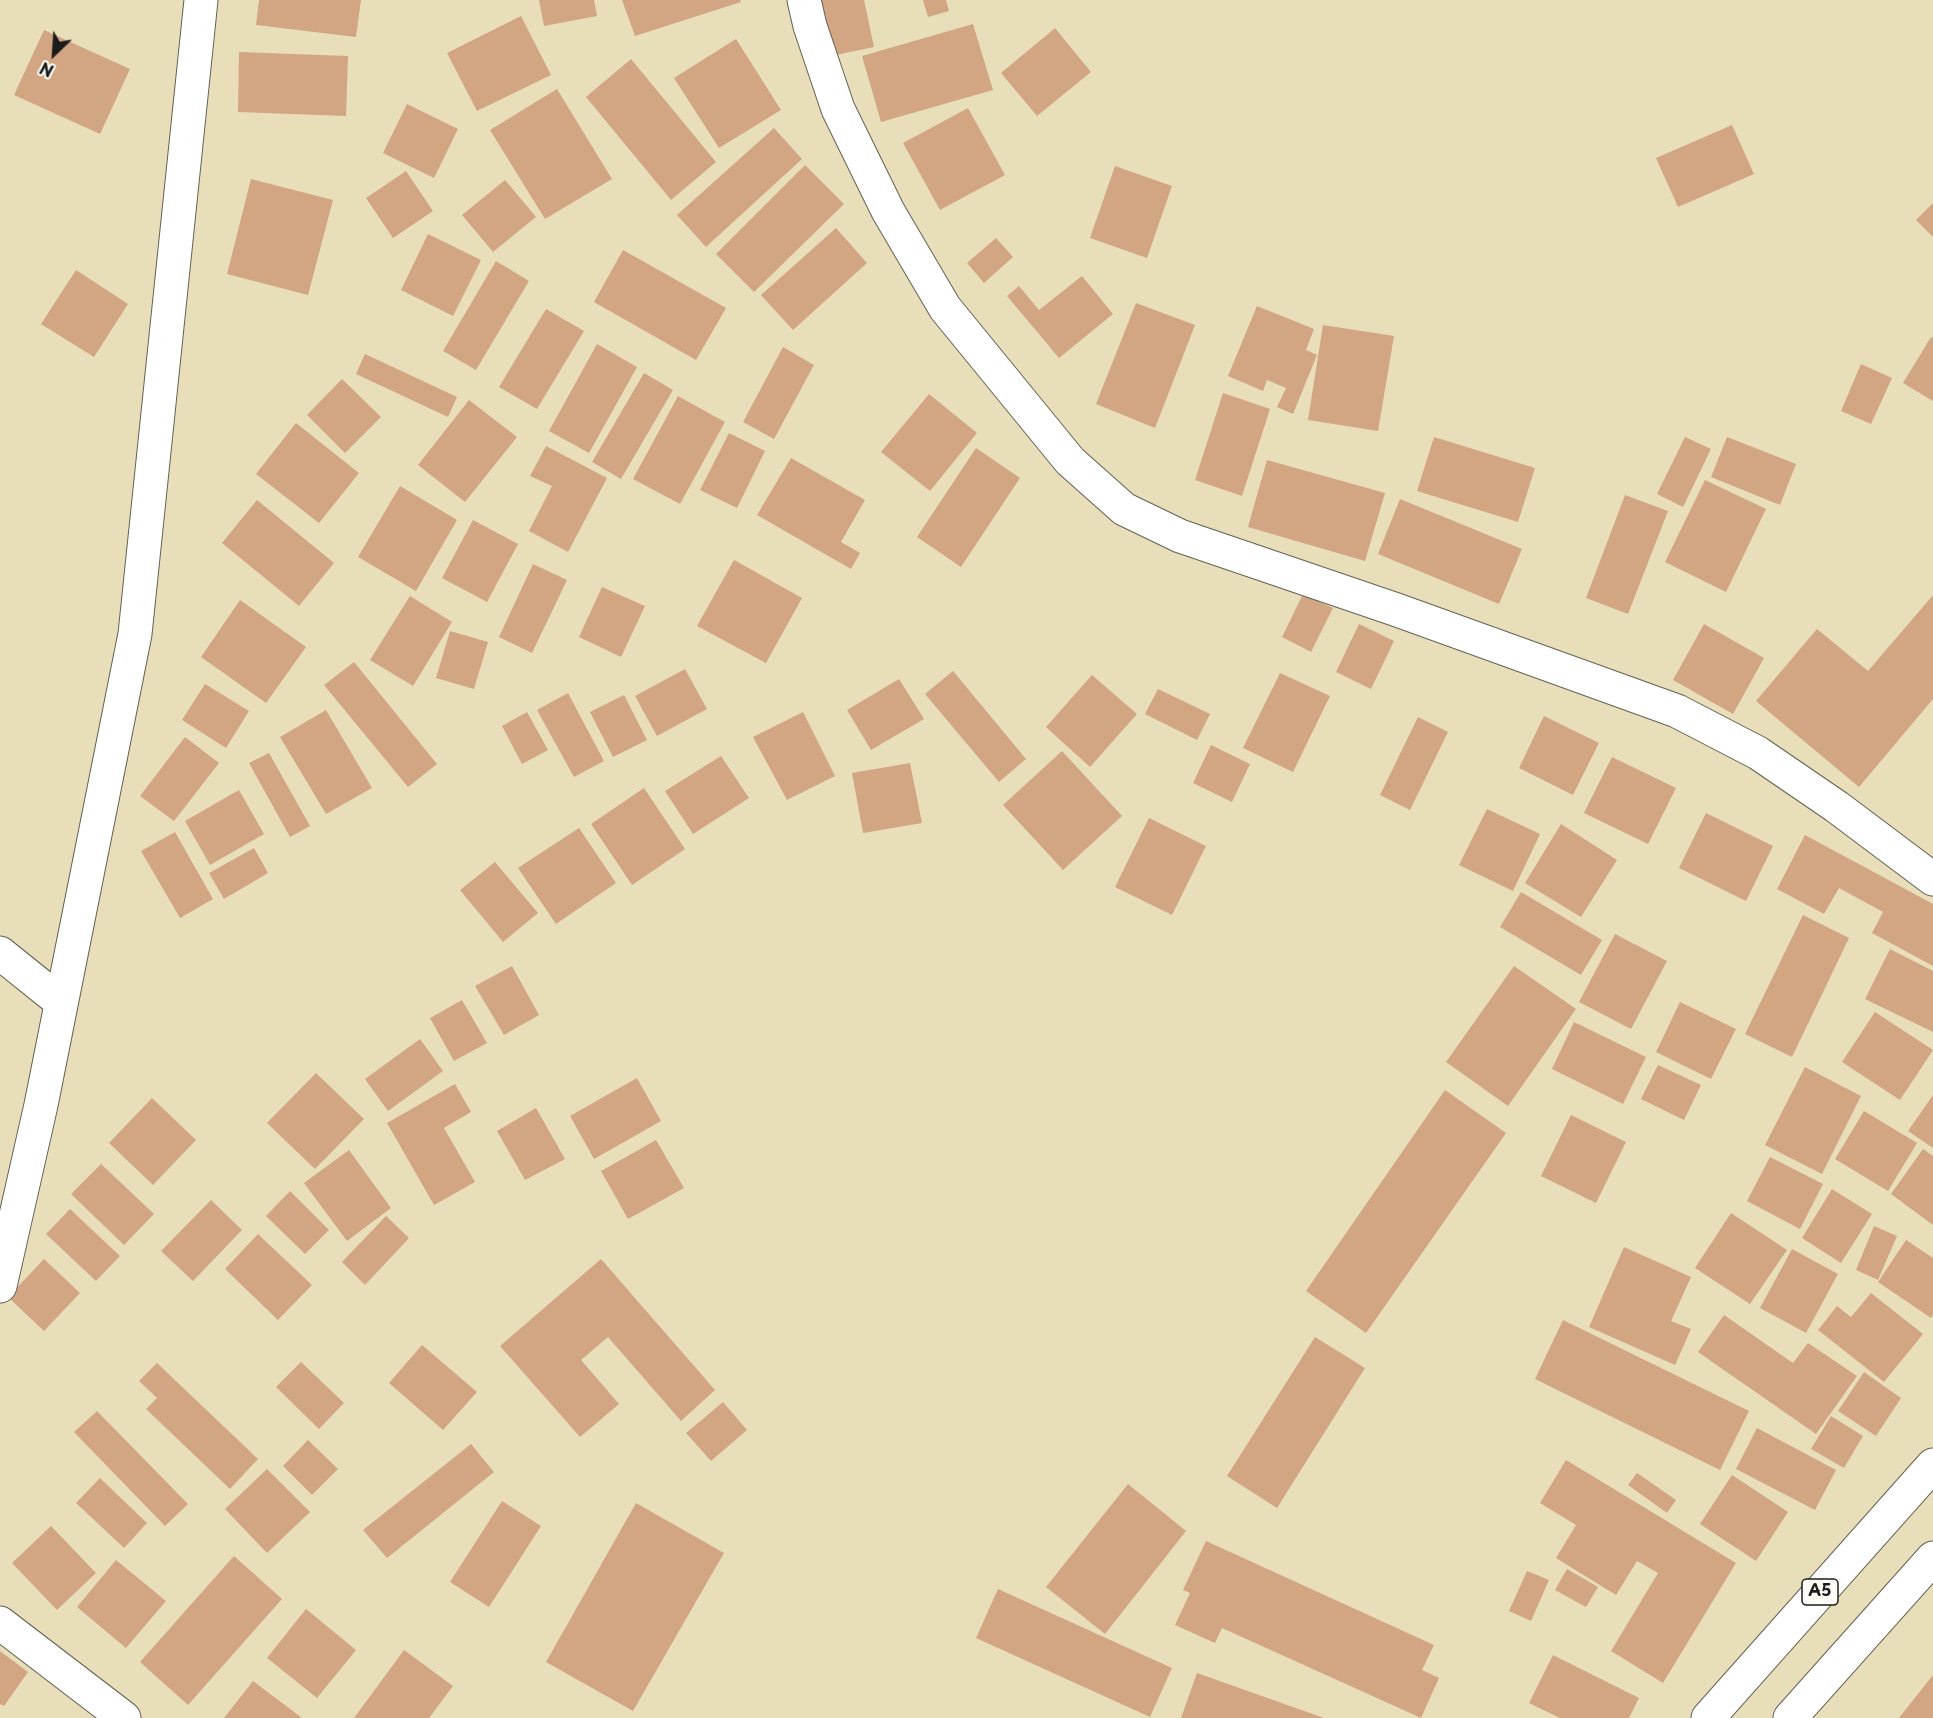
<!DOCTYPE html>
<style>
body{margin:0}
#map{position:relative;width:1933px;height:1718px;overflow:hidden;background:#e8dfba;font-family:"Playpen Sans",sans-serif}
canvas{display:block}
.north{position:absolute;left:24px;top:24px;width:60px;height:60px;-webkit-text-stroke:4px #fdfcf7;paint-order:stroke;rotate:205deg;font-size:16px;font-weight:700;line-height:24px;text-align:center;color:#1c1c1c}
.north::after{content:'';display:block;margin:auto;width:21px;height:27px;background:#1c1c1c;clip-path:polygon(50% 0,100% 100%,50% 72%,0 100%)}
</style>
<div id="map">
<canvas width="1933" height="1718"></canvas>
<div class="north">N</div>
</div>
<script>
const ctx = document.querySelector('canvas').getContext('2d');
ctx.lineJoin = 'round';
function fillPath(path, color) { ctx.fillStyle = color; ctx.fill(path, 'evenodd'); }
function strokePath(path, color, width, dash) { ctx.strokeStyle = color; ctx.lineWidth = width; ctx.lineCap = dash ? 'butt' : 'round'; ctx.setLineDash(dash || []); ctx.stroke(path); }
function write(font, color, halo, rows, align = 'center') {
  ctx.font = font + ' "Playpen Sans",sans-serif'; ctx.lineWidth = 5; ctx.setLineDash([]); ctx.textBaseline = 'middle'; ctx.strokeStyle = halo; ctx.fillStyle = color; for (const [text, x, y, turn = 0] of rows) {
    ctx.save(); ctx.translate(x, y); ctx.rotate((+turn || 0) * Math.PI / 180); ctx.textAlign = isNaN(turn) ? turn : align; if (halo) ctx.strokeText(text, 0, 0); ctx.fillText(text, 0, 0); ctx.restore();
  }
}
fillPath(new Path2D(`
 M 259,0 L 361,0 L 356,37 L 256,25 Z
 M 539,0 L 594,0 L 597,16 L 544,26 Z
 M 622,0 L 740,0 L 741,2 L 635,36 Z
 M 819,0 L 864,0 L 874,47 L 831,56 Z
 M 923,0 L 946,0 L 949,11 L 928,17 Z
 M 521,16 L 551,75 L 477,111 L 447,53 Z
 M 973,24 L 993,90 L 881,122 L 862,56 Z
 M 1055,28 L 1091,72 L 1037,116 L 1001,73 Z
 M 44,30 L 130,69 L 100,134 L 14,95 Z
 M 736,39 L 781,110 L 719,148 L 674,78 Z
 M 239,52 L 348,56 L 346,116 L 238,112 Z
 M 631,59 L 716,162 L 671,200 L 586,97 Z
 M 557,89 L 612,179 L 545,219 L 490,130 Z
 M 407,104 L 458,129 L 434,178 L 383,153 Z
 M 968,108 L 1005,175 L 940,210 L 903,143 Z
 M 1732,125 L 1754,174 L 1678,207 L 1656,158 Z
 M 774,128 L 802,159 L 706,247 L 677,215 Z
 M 805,165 L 844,204 L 754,292 L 716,254 Z
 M 1115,166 L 1172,186 L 1147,258 L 1090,238 Z
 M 406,171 L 433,211 L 393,238 L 366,198 Z
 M 251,179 L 333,200 L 308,295 L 227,274 Z
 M 505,180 L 536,217 L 493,252 L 462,215 Z
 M 1933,203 L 1933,237 L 1916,220 Z
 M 836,228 L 867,263 L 793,330 L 761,295 Z
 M 428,234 L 481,260 L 453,316 L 401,290 Z
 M 996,238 L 1013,257 L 984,283 L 967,263 Z
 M 623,250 L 726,308 L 696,360 L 594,302 Z
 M 496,261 L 529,281 L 476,370 L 443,351 Z
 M 76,270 L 128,304 L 94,357 L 41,324 Z
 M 1082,276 L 1113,314 L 1059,358 L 1007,296 L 1019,286 L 1039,310 Z
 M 1136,303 L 1195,325 L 1155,428 L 1096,404 Z
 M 1257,306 L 1314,329 L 1306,350 L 1317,355 L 1293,414 L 1277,407 L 1286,388 L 1267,380 L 1263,391 L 1228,376 Z
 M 546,309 L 584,331 L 537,409 L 499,387 Z
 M 1323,325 L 1394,336 L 1378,431 L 1308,420 Z
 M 1931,337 L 1933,338 L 1933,401 L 1903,383 Z
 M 597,344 L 637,367 L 589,453 L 549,431 Z
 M 783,347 L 814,365 L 774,439 L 743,422 Z
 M 365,354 L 457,397 L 448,417 L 356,374 Z
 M 1861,364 L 1892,378 L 1871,424 L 1841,411 Z
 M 644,373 L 673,390 L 621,479 L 592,462 Z
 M 342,379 L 381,417 L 345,453 L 307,415 Z
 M 1223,393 L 1270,409 L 1242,496 L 1195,480 Z
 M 929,394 L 977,433 L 930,491 L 881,452 Z
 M 678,396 L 725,422 L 680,504 L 633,479 Z
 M 469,400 L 517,437 L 465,502 L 418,465 Z
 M 296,423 L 359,473 L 319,523 L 256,474 Z
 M 729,433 L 765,451 L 737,508 L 700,490 Z
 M 1434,437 L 1535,468 L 1518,522 L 1417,491 Z
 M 1685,437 L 1711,449 L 1683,507 L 1657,494 Z
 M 1727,437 L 1796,464 L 1780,505 L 1711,477 Z
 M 546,446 L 607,478 L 568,552 L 529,531 L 552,486 L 530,476 Z
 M 976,448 L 1020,478 L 961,567 L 917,537 Z
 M 791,458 L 865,500 L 841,542 L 860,553 L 851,569 L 757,515 Z
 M 1267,460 L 1385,493 L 1365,561 L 1248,527 Z
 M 1705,480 L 1766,509 L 1726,592 L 1665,562 Z
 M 400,486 L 457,520 L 416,591 L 358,557 Z
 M 1625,495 L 1668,511 L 1628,614 L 1586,598 Z
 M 1400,499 L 1522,549 L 1499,604 L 1378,554 Z
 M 257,500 L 334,563 L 299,606 L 222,543 Z
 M 473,520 L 518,544 L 487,602 L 442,578 Z
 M 734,560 L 802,598 L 766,663 L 697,626 Z
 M 533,564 L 567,580 L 532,653 L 499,637 Z
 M 602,587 L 645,606 L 621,657 L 579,637 Z
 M 1303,594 L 1333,608 L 1311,652 L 1282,637 Z
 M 1933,595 L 1933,699 L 1859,787 L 1756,701 L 1817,629 L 1868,671 Z
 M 410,596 L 452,622 L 413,686 L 370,660 Z
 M 240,600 L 306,647 L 266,703 L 201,657 Z
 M 1359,624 L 1394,641 L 1371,689 L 1336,672 Z
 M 1704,624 L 1764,658 L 1733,714 L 1673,680 Z
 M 450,631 L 488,642 L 474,689 L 436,678 Z
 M 354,662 L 437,764 L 408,787 L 324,685 Z
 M 685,669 L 707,709 L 657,736 L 635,696 Z
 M 953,671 L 1026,759 L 999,782 L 925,694 Z
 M 1280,673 L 1330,696 L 1293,772 L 1243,748 Z
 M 1092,675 L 1137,714 L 1090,767 L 1046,727 Z
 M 899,679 L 924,719 L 871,750 L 847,710 Z
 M 205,684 L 249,711 L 226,748 L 182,720 Z
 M 1158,689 L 1210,714 L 1197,740 L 1145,714 Z
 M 568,693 L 604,761 L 574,777 L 537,710 Z
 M 624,695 L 647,740 L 613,757 L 590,712 Z
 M 326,710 L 372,788 L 326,814 L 280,737 Z
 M 527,712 L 548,750 L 522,764 L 502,726 Z
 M 803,712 L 835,776 L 787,800 L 753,737 Z
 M 1544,716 L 1599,743 L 1573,795 L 1519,768 Z
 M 1418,717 L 1448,732 L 1410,810 L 1380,795 Z
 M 185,737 L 219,763 L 174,821 L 140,796 Z
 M 1211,745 L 1250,764 L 1232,802 L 1193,783 Z
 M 1062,751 L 1122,816 L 1063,870 L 1003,805 Z
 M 269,753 L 310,826 L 290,837 L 249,763 Z
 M 721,756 L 749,798 L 693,834 L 665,791 Z
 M 1612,757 L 1676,788 L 1648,844 L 1584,813 Z
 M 910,763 L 922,823 L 863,833 L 852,773 Z
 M 644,788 L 685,849 L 632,885 L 591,824 Z
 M 239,790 L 264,834 L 210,865 L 185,821 Z
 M 1487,809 L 1540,834 L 1513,891 L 1459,865 Z
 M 1706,813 L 1773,846 L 1746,901 L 1679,868 Z
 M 1149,818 L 1206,846 L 1172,915 L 1115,887 Z
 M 1561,824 L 1617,860 L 1581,917 L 1525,883 Z
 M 579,828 L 616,883 L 556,924 L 518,868 Z
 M 175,832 L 213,899 L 180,918 L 141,851 Z
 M 1805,835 L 1933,904 L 1933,966 L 1872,933 L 1883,912 L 1839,888 L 1824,914 L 1777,889 Z
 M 254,848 L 268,873 L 224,899 L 209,873 Z
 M 495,862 L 538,913 L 503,942 L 460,890 Z
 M 1521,892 L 1602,940 L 1581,975 L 1500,927 Z
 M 1803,915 L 1849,938 L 1792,1057 L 1745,1034 Z
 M 1615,934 L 1667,961 L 1631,1029 L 1579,1002 Z
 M 1890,949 L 1933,971 L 1933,1032 L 1865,999 Z
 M 512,966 L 539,1015 L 504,1035 L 475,986 Z
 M 1514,966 L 1576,1009 L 1508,1106 L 1446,1062 Z
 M 462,1000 L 487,1043 L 454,1061 L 430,1018 Z
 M 1680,1002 L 1736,1029 L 1711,1079 L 1656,1052 Z
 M 1875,1012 L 1933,1050 L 1900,1100 L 1842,1062 Z
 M 1574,1022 L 1646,1057 L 1623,1104 L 1552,1069 Z
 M 420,1039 L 443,1071 L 388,1111 L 365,1079 Z
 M 1658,1065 L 1701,1085 L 1684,1120 L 1641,1099 Z
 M 1805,1067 L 1861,1096 L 1822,1174 L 1765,1145 Z
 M 316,1073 L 364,1119 L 315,1169 L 267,1123 Z
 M 637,1078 L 661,1121 L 594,1159 L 570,1116 Z
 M 455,1084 L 471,1112 L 444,1128 L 475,1182 L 434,1205 L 387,1123 Z
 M 1445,1090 L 1506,1133 L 1366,1333 L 1306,1291 Z
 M 1933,1095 L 1933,1148 L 1908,1131 Z
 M 152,1098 L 196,1140 L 153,1185 L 109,1143 Z
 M 536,1108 L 565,1159 L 525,1180 L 497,1131 Z
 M 1864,1111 L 1917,1143 L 1888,1191 L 1835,1159 Z
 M 1571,1115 L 1626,1142 L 1596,1203 L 1541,1176 Z
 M 656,1140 L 684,1188 L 628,1219 L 601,1171 Z
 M 1923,1149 L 1933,1156 L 1933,1225 L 1891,1194 Z
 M 349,1150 L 391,1208 L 347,1241 L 304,1183 Z
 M 1770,1157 L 1823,1184 L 1800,1229 L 1747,1201 Z
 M 101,1164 L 154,1214 L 124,1245 L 71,1194 Z
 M 1832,1189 L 1872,1214 L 1841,1263 L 1802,1238 Z
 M 290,1191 L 329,1230 L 305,1254 L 266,1216 Z
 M 211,1200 L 242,1230 L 193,1281 L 161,1251 Z
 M 70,1209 L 120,1256 L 96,1281 L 46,1234 Z
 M 1731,1213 L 1787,1250 L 1750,1304 L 1695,1268 Z
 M 386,1216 L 409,1238 L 365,1285 L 342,1262 Z
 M 1874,1226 L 1897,1236 L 1878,1280 L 1856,1270 Z
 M 258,1234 L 312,1285 L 278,1320 L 225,1269 Z
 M 1906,1240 L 1933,1258 L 1933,1315 L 1931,1318 L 1878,1282 Z
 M 1624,1247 L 1691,1277 L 1671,1321 L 1691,1329 L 1675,1365 L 1589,1327 Z
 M 1792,1249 L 1838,1274 L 1806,1333 L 1760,1308 Z
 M 44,1259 L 80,1293 L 44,1331 L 8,1297 Z
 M 601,1259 L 715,1390 L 681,1421 L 608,1337 L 581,1360 L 619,1404 L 580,1437 L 500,1346 Z
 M 1871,1293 L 1923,1334 L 1884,1382 L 1818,1330 L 1837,1306 L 1851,1317 Z
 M 1724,1315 L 1793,1363 L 1808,1343 L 1857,1376 L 1816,1434 L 1698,1352 Z
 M 1563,1320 L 1749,1411 L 1720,1470 L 1535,1379 Z
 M 1315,1337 L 1365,1368 L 1277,1508 L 1227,1476 Z
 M 422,1345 L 477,1392 L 443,1430 L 389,1383 Z
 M 301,1362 L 344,1403 L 319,1429 L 276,1387 Z
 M 157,1363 L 258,1459 L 230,1489 L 146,1409 L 157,1398 L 139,1381 Z
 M 1864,1372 L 1901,1398 L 1876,1436 L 1838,1411 Z
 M 723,1402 L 747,1430 L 711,1461 L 686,1433 Z
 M 97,1411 L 188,1504 L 165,1526 L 74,1432 Z
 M 1831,1416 L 1863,1436 L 1844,1468 L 1811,1449 Z
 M 1757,1428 L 1836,1470 L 1815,1510 L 1736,1469 Z
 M 308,1440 L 338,1469 L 312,1495 L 283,1466 Z
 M 471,1444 L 494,1472 L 387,1558 L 363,1530 Z
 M 1566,1460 L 1736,1563 L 1663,1683 L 1611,1651 L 1658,1573 L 1637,1561 L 1616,1595 L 1556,1558 L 1576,1525 L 1540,1503 Z
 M 267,1469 L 310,1512 L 267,1553 L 225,1509 Z
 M 1637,1473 L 1676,1500 L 1667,1513 L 1628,1485 Z
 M 1732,1475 L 1788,1512 L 1756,1561 L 1700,1524 Z
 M 100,1478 L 147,1523 L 124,1548 L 76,1503 Z
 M 1128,1484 L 1186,1531 L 1105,1634 L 1046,1587 Z
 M 502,1501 L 541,1526 L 489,1607 L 450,1582 Z
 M 636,1503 L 724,1553 L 633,1711 L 546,1662 Z
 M 51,1526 L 96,1573 L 57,1610 L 12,1563 Z
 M 1206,1541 L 1434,1645 L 1422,1670 L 1439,1678 L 1421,1718 L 1222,1628 L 1215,1643 L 1175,1625 L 1190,1593 L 1183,1590 Z
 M 234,1556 L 282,1599 L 188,1705 L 140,1662 Z
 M 116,1560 L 166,1601 L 126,1648 L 77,1607 Z
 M 1567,1569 L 1598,1587 L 1586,1607 L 1555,1590 Z
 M 1527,1571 L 1549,1580 L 1531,1621 L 1509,1611 Z
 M 998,1589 L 1172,1668 L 1150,1717 L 976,1638 Z
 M 306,1609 L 356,1650 L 317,1698 L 267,1658 Z
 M 404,1650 L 453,1686 L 429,1718 L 354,1718 Z
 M 0,1651 L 28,1672 L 4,1706 L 0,1704 Z
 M 1553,1655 L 1639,1698 L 1629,1718 L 1560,1718 L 1529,1703 Z
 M 1197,1673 L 1324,1718 L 1181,1718 Z
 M 1933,1675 L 1933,1718 L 1899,1718 Z
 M 253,1681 L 302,1718 L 224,1718 Z`), '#d2a583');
const street = new Path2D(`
 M 0,953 L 61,1002
 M 0,1286 L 41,1105 L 135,634 L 201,0
 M 0,1623 L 124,1718`);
const secondary = new Path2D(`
 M 804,0 L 810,26 L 838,109 L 888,211 L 945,308 L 1070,461 L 1124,509 L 1180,536 L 1397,610 L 1677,711 L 1758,753 L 1837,807 L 1933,879`);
const highway = new Path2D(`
 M 1708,1718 L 1933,1465
 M 1790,1718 L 1933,1558`);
strokePath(street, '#636053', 35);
strokePath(secondary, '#636053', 35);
strokePath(highway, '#636053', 35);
strokePath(street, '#fff', 33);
strokePath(secondary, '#fff', 33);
strokePath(highway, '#fff', 33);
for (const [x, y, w] of [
 [1820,1592,36]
]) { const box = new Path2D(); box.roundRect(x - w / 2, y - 13, w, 26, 4.5); ctx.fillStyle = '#fdfcf7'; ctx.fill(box); strokePath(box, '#1c1c1c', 1.5); }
write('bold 16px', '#1c1c1c', null, [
 ["A5",1820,1592]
]);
</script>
